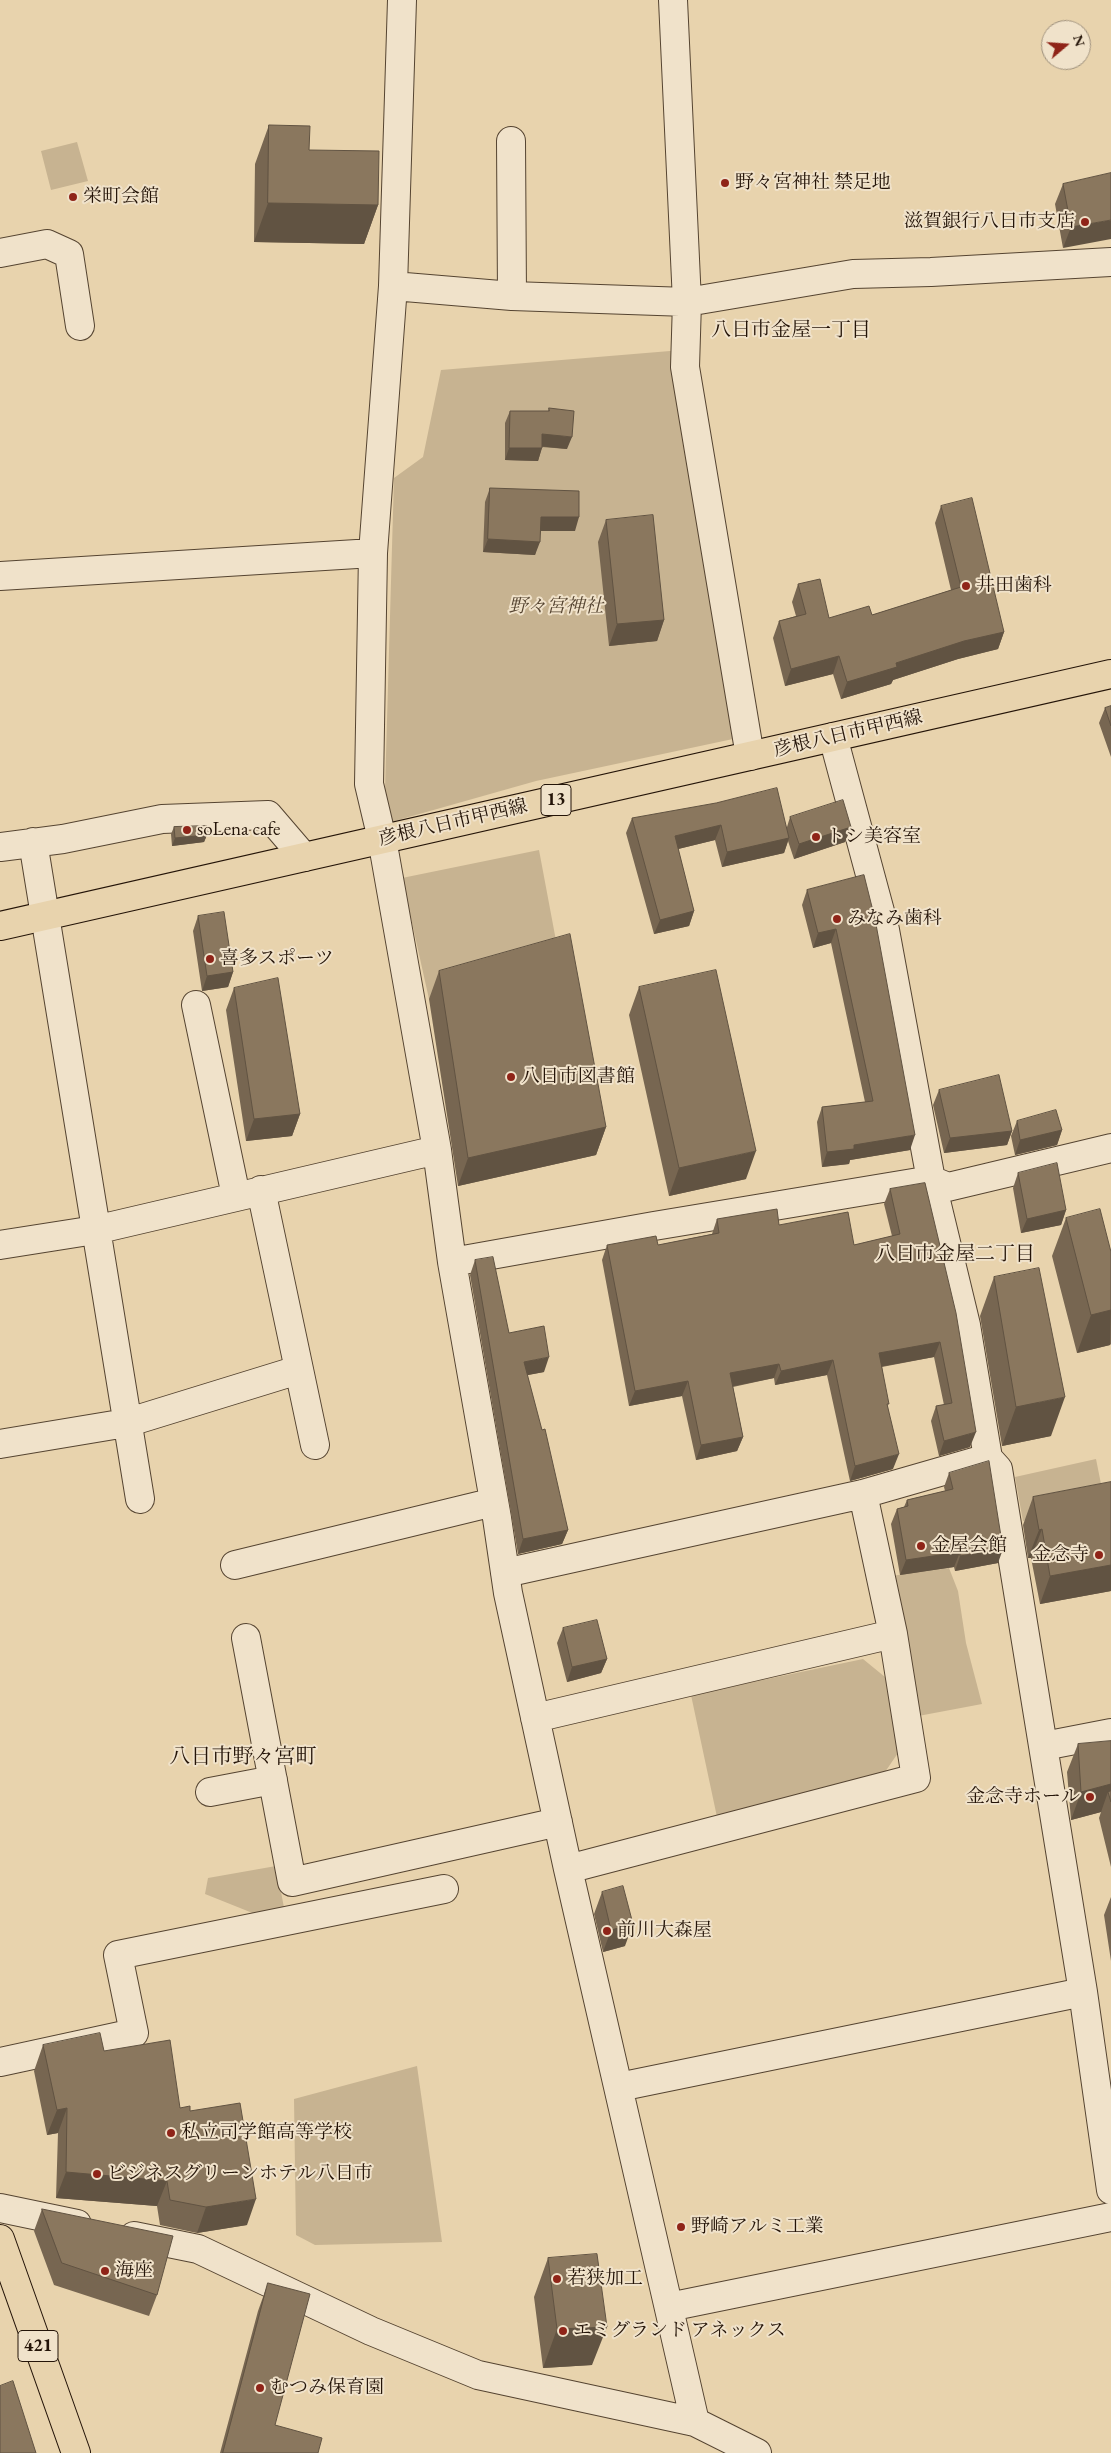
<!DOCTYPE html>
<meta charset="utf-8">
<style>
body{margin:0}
#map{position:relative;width:1111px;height:2453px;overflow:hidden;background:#e8d3ad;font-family:"EB Garamond",serif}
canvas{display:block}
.north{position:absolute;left:1041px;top:20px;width:50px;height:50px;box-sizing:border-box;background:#f0e2ca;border:1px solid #9e907c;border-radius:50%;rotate:72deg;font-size:14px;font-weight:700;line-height:20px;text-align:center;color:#241408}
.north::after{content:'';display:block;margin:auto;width:18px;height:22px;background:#8f2418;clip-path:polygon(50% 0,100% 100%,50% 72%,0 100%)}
</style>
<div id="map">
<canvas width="1111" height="2453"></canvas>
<div class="north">N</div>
</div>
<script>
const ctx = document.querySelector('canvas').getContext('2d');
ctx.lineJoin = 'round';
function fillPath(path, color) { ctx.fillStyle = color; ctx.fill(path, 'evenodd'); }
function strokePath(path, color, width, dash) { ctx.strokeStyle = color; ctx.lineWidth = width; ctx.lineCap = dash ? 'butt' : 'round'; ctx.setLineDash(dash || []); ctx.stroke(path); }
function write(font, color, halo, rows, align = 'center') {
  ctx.font = font + ' "EB Garamond","Noto Serif JP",serif'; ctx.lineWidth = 4; ctx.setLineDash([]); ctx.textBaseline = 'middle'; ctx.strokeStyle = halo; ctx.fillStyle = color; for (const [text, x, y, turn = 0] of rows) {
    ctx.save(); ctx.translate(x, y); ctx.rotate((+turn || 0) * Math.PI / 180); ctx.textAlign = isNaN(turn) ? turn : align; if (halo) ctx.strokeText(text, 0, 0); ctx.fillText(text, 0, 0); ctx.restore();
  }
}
fillPath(new Path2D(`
 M 77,142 L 88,181 L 51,190 L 41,151 Z
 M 682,350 L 747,736 L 536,781 L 384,824 L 394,478 L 423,457 L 441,370 Z
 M 539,850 L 560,962 L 429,999 L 402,878 Z
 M 1096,1459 L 1104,1499 L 1023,1521 L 1015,1477 Z
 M 949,1568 L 958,1591 L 966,1643 L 982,1704 L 913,1717 L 891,1576 Z
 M 863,1659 L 885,1677 L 898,1753 L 885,1772 L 717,1817 L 691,1695 Z
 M 276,1866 L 286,1918 L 270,1920 L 205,1894 L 208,1878 Z
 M 417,2066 L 442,2242 L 315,2245 L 296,2235 L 294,2099 Z`), '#c7b391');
const minor = new Path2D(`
 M 402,0 L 393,286 L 373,553 L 369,784 L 382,839 L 437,1150 L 452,1262 L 497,1518 L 508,1593 L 568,1869 L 695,2422
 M 673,0 L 687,302 L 685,367 L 750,756
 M 511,141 L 512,296
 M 0,253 L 47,244 L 69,254 L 80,326
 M 393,286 L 512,296 L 687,302 L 853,274 L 931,272 L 1111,262
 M 0,576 L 373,553
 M 833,737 L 885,930 L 931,1180 L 966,1325 L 988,1458 L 998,1469 L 1083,1992 L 1111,2190
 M 33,842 L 140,1499
 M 0,847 L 63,839 L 162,819 L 268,815 L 304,857
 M 196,1005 L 236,1196
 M 261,1190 L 315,1445
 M 0,1245 L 95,1230 L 437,1150
 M 452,1262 L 654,1226 L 931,1180 L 948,1187 L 1111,1148
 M 0,1444 L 126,1423 L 298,1370
 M 235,1565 L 494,1502
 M 505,1573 L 863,1494 L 988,1458
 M 246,1638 L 292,1882 L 558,1822
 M 535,1718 L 893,1634
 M 1044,1746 L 1111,1733
 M 210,1792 L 273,1780
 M 568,1869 L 916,1778 L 893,1634 L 863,1494
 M 0,2062 L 134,2033 L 118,1955 L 444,1889
 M 619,2087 L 1083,1992
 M 0,2208 L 77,2224
 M 134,2236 L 198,2249 L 371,2331 L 478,2375 L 695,2422 L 757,2453
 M 669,2307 L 1111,2217`);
const major = new Path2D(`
 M 0,926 L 1111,674`);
const highway = new Path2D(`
 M 0,2239 L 76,2453`);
strokePath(minor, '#554431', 30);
strokePath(major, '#241408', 30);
strokePath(highway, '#241408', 30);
strokePath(minor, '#f0e2ca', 28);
strokePath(major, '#e8d3ad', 28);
strokePath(highway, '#e8d3ad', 28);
fillPath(new Path2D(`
 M 269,125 L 309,150 L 378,205 L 364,244 L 254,242 L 255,164 Z
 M 1111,173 L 1063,248 L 1055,204 L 1063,184 Z
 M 549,408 L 567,449 L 542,447 L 538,461 L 505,460 L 505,423 L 510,411 L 548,411 Z
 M 490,488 L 575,531 L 541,531 L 535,555 L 483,552 L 485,502 Z
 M 941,506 L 1004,632 L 998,649 L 958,659 L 893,680 L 891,684 L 841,699 L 833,674 L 785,686 L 773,638 L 779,621 L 796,616 L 792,602 L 798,584 L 829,618 L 872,615 L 951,590 L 935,523 Z
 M 606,520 L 664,620 L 657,641 L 609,646 L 598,542 Z
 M 1111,706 L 1111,757 L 1099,723 L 1105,708 Z
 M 790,817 L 851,827 L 845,842 L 794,859 L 788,841 L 784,853 L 722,867 L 715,840 L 678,849 L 694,911 L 689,926 L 654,934 L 626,833 L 632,818 L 787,827 Z
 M 174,827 L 207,835 L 204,842 L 172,846 L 171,834 Z
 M 864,875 L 910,1150 L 850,1160 L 849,1164 L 822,1167 L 817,1122 L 822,1107 L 865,1102 L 831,943 L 813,948 L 802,905 L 807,890 Z
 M 198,916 L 233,972 L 228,987 L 202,991 L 193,931 Z
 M 439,971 L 606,1127 L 596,1155 L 458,1186 L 429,999 Z
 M 639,987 L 746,1179 L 669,1196 L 629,1015 Z
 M 234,988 L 300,1114 L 292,1136 L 246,1141 L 226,1010 Z
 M 939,1090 L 1012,1131 L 1007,1145 L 944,1153 L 933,1105 Z
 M 1017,1121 L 1062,1130 L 1057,1145 L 1015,1155 L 1011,1136 Z
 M 1018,1173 L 1066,1210 L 1061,1225 L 1021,1233 L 1013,1188 Z
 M 925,1183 L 970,1447 L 939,1456 L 931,1421 L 936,1406 L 944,1405 L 934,1357 L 882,1367 L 888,1408 L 893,1469 L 850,1481 L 827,1375 L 775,1385 L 774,1378 L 733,1387 L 743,1437 L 737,1451 L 696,1460 L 682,1396 L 629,1406 L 602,1260 L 607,1245 L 658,1245 L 712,1234 L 717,1219 L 779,1225 L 854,1245 L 892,1236 L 884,1204 L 890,1189 Z
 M 1066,1218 L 1111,1252 L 1111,1344 L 1110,1345 L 1077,1353 L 1052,1256 Z
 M 475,1260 L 509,1333 L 544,1372 L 527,1375 L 568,1530 L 562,1544 L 518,1554 L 470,1275 Z
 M 994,1277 L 1051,1436 L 1002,1446 L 980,1316 Z
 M 949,1473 L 998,1563 L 955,1571 L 954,1567 L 900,1575 L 891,1524 L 897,1509 L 904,1507 L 907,1500 L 945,1491 L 944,1487 Z
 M 1111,1482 L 1111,1591 L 1040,1604 L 1031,1558 L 1028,1558 L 1023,1525 L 1033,1497 Z
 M 563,1628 L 607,1659 L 601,1673 L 567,1682 L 557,1643 Z
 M 1111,1741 L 1111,1867 L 1099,1818 L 1101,1812 L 1071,1820 L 1067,1772 L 1078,1744 Z
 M 602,1892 L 625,1946 L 603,1952 L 594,1914 Z
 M 1111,1897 L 1111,1961 L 1104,1915 Z
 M 43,2045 L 104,2051 L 180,2108 L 190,2111 L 247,2225 L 197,2233 L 160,2225 L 157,2206 L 56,2198 L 58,2133 L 47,2135 L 34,2071 Z
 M 42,2209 L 157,2295 L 149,2316 L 54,2285 L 34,2231 Z
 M 548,2258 L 592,2365 L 543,2368 L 534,2297 Z
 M 268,2283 L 275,2425 L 318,2453 L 220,2453 L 258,2311 Z`), '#776651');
fillPath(new Path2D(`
 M 268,203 L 378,205 L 364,244 L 254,242 Z
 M 1111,220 L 1111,239 L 1063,248 L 1071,227 Z
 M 542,434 L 572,437 L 567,449 L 538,446 Z
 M 509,448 L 542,448 L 538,461 L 505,460 Z
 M 541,517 L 579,517 L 575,531 L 536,531 Z
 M 488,539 L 540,542 L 535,555 L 483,552 Z
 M 664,620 L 657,641 L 609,646 L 617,624 Z
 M 1004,632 L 998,649 L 958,659 L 893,680 L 891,684 L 841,699 L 847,682 L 896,663 L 964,641 Z
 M 839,656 L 833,674 L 785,686 L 791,669 Z
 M 721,825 L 715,840 L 670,851 L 675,836 Z
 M 851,827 L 845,842 L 794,859 L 799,844 Z
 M 207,835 L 204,842 L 172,846 L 175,838 Z
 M 789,838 L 784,853 L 722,867 L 727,852 Z
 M 694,911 L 689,926 L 654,934 L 660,920 Z
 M 836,929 L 831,943 L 813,948 L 818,933 Z
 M 233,972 L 228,987 L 202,991 L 207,976 Z
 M 300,1114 L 292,1136 L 246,1141 L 254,1119 Z
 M 606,1127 L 596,1155 L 458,1186 L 468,1158 Z
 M 1062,1130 L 1057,1145 L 1015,1155 L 1020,1140 Z
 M 1012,1131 L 1007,1145 L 944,1153 L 950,1138 Z
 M 915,1135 L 910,1150 L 850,1160 L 849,1164 L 822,1167 L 827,1152 L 854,1145 Z
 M 756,1151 L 746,1179 L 669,1196 L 679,1168 Z
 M 1066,1210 L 1061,1225 L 1021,1233 L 1027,1219 Z
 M 1111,1310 L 1110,1345 L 1077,1353 L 1091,1315 Z
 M 940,1342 L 934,1357 L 873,1368 L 879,1353 Z
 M 549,1357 L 544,1372 L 518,1377 L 524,1362 Z
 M 833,1360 L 827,1375 L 775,1385 L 781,1371 Z
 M 779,1364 L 774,1378 L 724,1388 L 730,1373 Z
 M 688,1381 L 682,1396 L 629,1406 L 635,1391 Z
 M 1065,1397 L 1051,1436 L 1002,1446 L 1016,1407 Z
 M 976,1432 L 970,1447 L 939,1456 L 944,1441 Z
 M 743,1437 L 737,1451 L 696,1460 L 701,1445 Z
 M 899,1454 L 893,1469 L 850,1481 L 855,1466 Z
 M 1042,1529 L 1031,1558 L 1028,1558 L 1039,1530 Z
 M 568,1530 L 562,1544 L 518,1554 L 523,1539 Z
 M 1003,1549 L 998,1563 L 955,1571 L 960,1556 Z
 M 960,1552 L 954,1567 L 900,1575 L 906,1560 Z
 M 1111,1565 L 1111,1591 L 1040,1604 L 1050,1576 Z
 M 607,1659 L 601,1673 L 567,1682 L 572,1667 Z
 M 1111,1784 L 1111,1802 L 1108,1792 L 1101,1812 L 1071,1820 L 1081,1792 Z
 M 633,1924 L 625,1946 L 603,1952 L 611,1930 Z
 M 67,2108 L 58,2133 L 47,2135 L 57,2110 Z
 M 66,2172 L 167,2181 L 157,2206 L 56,2198 Z
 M 256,2199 L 247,2225 L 197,2233 L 206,2207 Z
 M 607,2327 L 592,2365 L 543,2368 L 557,2329 Z`), '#615342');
const building = new Path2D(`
 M 269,125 L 310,126 L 309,150 L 379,151 L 378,205 L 268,203 Z
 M 1111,173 L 1111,220 L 1071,227 L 1063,184 Z
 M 549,408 L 574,411 L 572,437 L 542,434 L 542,448 L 509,448 L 510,411 L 549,411 Z
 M 490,488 L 579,491 L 579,517 L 541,517 L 540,542 L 488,539 Z
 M 972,498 L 1004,632 L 964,641 L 896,663 L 897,667 L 847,682 L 839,656 L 791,669 L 779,621 L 806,614 L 798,584 L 820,579 L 829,618 L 869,606 L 872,615 L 961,587 L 941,506 Z
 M 653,515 L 664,620 L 617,624 L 606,520 Z
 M 1111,706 L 1111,726 L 1105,708 Z
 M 777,788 L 789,838 L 727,852 L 721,825 L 675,836 L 694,911 L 660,920 L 632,818 L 716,803 Z
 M 843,800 L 851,827 L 799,844 L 790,817 Z
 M 207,826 L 207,835 L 175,838 L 174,827 Z
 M 864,875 L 875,919 L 915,1135 L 854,1145 L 854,1149 L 827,1152 L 822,1107 L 873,1101 L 836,929 L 818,933 L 807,890 Z
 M 224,912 L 233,972 L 207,976 L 198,916 Z
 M 570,934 L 606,1127 L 468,1158 L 439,971 Z
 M 716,970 L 756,1151 L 679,1168 L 639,987 Z
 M 278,978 L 300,1114 L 254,1119 L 234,988 Z
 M 999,1075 L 1012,1131 L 950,1138 L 939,1090 Z
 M 1056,1110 L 1062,1130 L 1020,1140 L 1017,1121 Z
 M 1057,1163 L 1066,1210 L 1027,1219 L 1018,1173 Z
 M 925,1183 L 956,1313 L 976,1432 L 944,1441 L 936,1406 L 952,1403 L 940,1342 L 879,1353 L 889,1404 L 887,1404 L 899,1454 L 855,1466 L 833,1360 L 781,1371 L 779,1364 L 730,1373 L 743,1437 L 701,1445 L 688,1381 L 635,1391 L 607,1245 L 656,1236 L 658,1245 L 719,1233 L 717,1219 L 777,1209 L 779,1225 L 848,1212 L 854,1245 L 900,1234 L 890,1189 Z
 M 1100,1209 L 1111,1252 L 1111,1310 L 1091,1315 L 1066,1218 Z
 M 493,1257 L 509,1333 L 544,1326 L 549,1357 L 524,1362 L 542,1430 L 545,1429 L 568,1530 L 523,1539 L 475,1260 Z
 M 1039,1268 L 1065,1397 L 1016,1407 L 994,1277 Z
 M 989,1461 L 1003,1549 L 960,1556 L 960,1552 L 906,1560 L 897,1509 L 908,1506 L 907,1500 L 953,1489 L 949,1473 Z
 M 1111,1482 L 1111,1565 L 1050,1576 L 1042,1529 L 1039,1530 L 1033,1497 Z
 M 597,1620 L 607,1659 L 572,1667 L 563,1628 Z
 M 1111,1741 L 1111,1784 L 1081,1792 L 1078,1744 Z
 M 1111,1791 L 1111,1802 L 1108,1792 Z
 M 623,1886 L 633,1924 L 611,1930 L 602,1892 Z
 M 100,2033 L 104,2051 L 170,2040 L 180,2108 L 190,2106 L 190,2111 L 240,2103 L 256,2199 L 206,2207 L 170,2200 L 167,2181 L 66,2172 L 67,2108 L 57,2110 L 43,2045 Z
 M 42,2209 L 173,2236 L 157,2295 L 62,2263 Z
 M 597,2254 L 607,2327 L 557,2329 L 548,2258 Z
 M 268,2283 L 310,2294 L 275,2425 L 322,2438 L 318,2453 L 223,2453 Z
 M 13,2381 L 36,2453 L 0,2453 L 0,2386 Z`);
fillPath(building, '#8a775e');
strokePath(building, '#615342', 1);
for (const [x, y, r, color] of [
 [725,183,5,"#8f2418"],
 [73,197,5,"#8f2418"],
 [1085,222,5,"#8f2418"],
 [966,586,5,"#8f2418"],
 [187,830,5,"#8f2418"],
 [816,837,5,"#8f2418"],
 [837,919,5,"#8f2418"],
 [210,959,5,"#8f2418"],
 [511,1077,5,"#8f2418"],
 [921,1546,5,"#8f2418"],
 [1099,1555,5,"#8f2418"],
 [1090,1797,5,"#8f2418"],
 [607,1931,5,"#8f2418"],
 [171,2133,5,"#8f2418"],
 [97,2174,5,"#8f2418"],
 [681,2227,5,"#8f2418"],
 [105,2271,5,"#8f2418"],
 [557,2279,5,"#8f2418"],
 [563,2331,5,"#8f2418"],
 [260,2388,5,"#8f2418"]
]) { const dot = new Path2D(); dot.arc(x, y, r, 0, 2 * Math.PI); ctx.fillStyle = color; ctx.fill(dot); strokePath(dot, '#f0e2ca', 2); }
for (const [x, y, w] of [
 [556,800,30],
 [38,2346,40]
]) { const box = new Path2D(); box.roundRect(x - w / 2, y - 15.5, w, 31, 4); ctx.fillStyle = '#f0e2ca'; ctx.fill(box); strokePath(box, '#241408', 1); }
write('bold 18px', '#241408', null, [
 ["13",556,800],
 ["421",38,2346]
]);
write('19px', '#241408', '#f0e2ca', [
 ["野々宮神社 禁足地",735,183],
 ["栄町会館",83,197],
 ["滋賀銀行八日市支店",1075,222,"right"],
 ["井田歯科",976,586],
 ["soLena cafe",197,830],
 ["トシ美容室",826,837],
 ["みなみ歯科",847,919],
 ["喜多スポーツ",220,959],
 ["八日市図書館",521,1077],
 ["金屋会館",931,1546],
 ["金念寺",1089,1555,"right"],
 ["金念寺ホール",1080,1797,"right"],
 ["前川大森屋",617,1931],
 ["私立司学館高等学校",181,2133],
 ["ビジネスグリーンホテル八日市",107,2174],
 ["野崎アルミ工業",691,2227],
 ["海座",115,2271],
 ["若狭加工",567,2279],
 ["エミグランド アネックス",573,2331],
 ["むつみ保育園",270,2388]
], 'left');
write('italic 19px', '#554431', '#f0e2ca', [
 ["野々宮神社",556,607]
]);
write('19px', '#241408', '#f0e2ca', [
 ["彦根八日市甲西線",848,734,-13],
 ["彦根八日市甲西線",453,823,-13]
]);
write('20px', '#241408', '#f0e2ca', [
 ["八日市金屋一丁目",791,331],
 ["八日市金屋二丁目",955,1255]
]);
write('21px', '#241408', '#f0e2ca', [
 ["八日市野々宮町",243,1757]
]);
</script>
